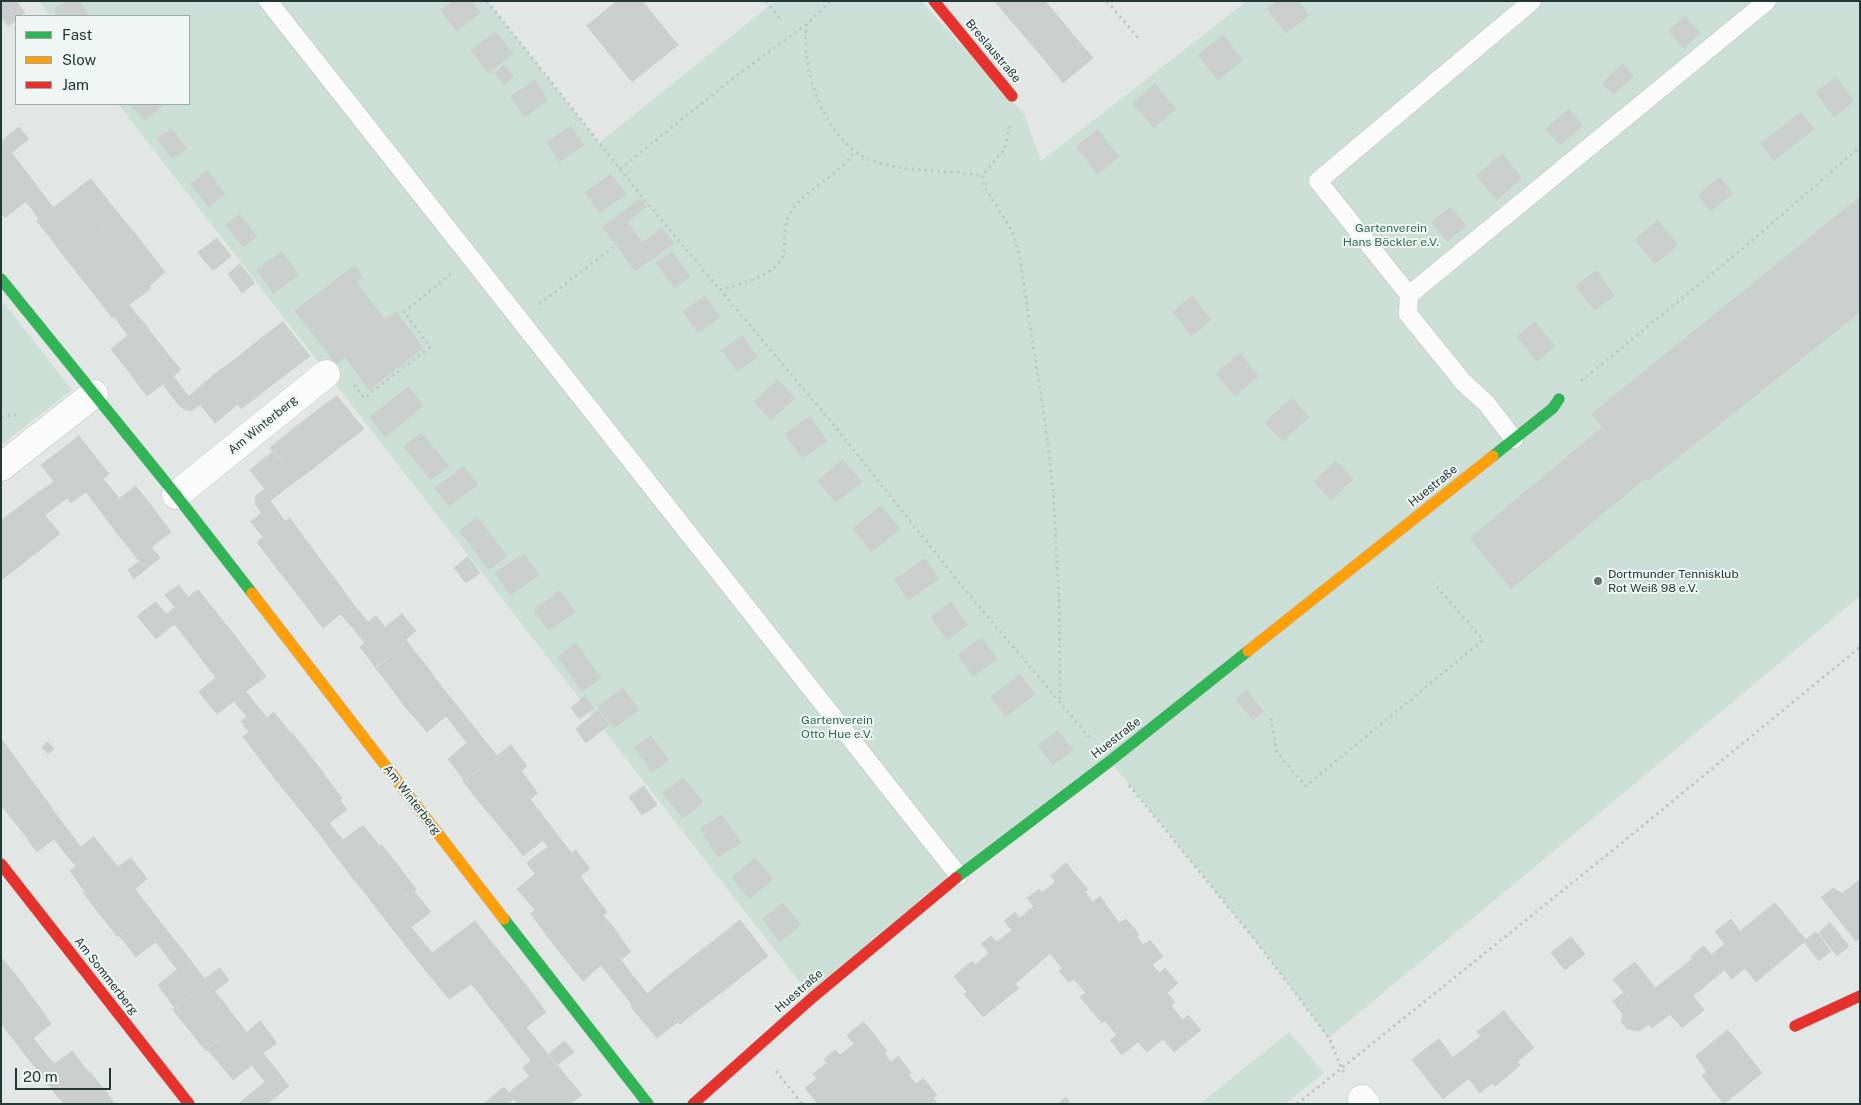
<!DOCTYPE html>
<meta charset="utf-8">
<style>
body{margin:0}
#map{position:relative;width:1861px;height:1105px;overflow:hidden;background:#e2e7e6;font-family:"Public Sans",sans-serif}
canvas{display:block}
.frame{position:absolute;inset:0;border:2px solid #223836;pointer-events:none}
.legend{position:absolute;left:15px;top:15px;width:175px;height:90px;box-sizing:border-box;background:#f0f6f4;border:1px solid #9eaaa8;margin:0;padding:6px 9px;list-style:none;font-size:15px;color:#223836}
.legend li{display:flex;align-items:center;gap:10px;height:25px}
.legend b{width:25px;border:1px solid #9eaaa8}
.scale{position:absolute;left:15px;top:1068px;width:96px;height:22px;box-sizing:border-box;border:2px solid #223836;border-top:0;padding-left:6px;font-size:15px;line-height:18px;white-space:nowrap;color:#223836;-webkit-text-stroke:4px #f0f6f4;paint-order:stroke}
</style>
<div id="map">
<canvas width="1861" height="1105"></canvas>
<div class="frame"></div>
<ul class="legend">
<li><b style="height:6px;background:#30b455"></b>Fast</li>
<li><b style="height:6px;background:#ff9f0a"></b>Slow</li>
<li><b style="height:6px;background:#e5322d"></b>Jam</li>
</ul>
<div class="scale">20 m</div>
</div>
<script>
const ctx = document.querySelector('canvas').getContext('2d');
ctx.lineJoin = 'round';
function fillPath(path, color) { ctx.fillStyle = color; ctx.fill(path, 'evenodd'); }
function strokePath(path, color, width, dash) { ctx.strokeStyle = color; ctx.lineWidth = width; ctx.lineCap = dash ? 'butt' : 'round'; ctx.setLineDash(dash || []); ctx.stroke(path); }
function write(font, color, halo, rows, align = 'center') {
  ctx.font = font + ' "Public Sans",sans-serif'; ctx.lineWidth = 4; ctx.setLineDash([]); ctx.textBaseline = 'middle'; ctx.strokeStyle = halo; ctx.fillStyle = color; for (const [text, x, y, turn = 0] of rows) {
    ctx.save(); ctx.translate(x, y); ctx.rotate((+turn || 0) * Math.PI / 180); ctx.textAlign = isNaN(turn) ? turn : align; if (halo) ctx.strokeText(text, 0, 0); ctx.fillText(text, 0, 0); ctx.restore();
  }
}
fillPath(new Path2D(`
 M 39,1 L 487,1 L 599,143 L 775,1 L 921,1 L 1024,114 L 1041,161 L 1247,1 L 1860,1 L 1860,596 L 1329,1038 L 1259,945 L 1110,761 L 812,998 L 118,104 L 189,104 L 189,16 L 50,16 Z
 M 1,299 L 72,390 L 1,445 Z
 M 1289,1032 L 1324,1073 L 1285,1104 L 1200,1104 Z`), '#ccdfd6');
const building = new Path2D(`
 M 4,1 L 16,1 L 25,13 L 16,16 L 16,20 L 8,26 L 1,18 L 1,3 Z
 M 68,1 L 79,1 L 89,16 L 58,16 L 54,10 Z
 M 453,1 L 472,1 L 480,13 L 456,31 L 441,10 Z
 M 617,1 L 642,1 L 678,45 L 632,82 L 587,26 Z
 M 995,1 L 1026,1 L 1008,17 Z
 M 1026,1 L 1045,1 L 1056,14 L 1026,38 L 1008,17 Z
 M 1277,1 L 1298,1 L 1309,15 L 1286,33 L 1267,9 Z
 M 1056,14 L 1074,36 L 1045,60 L 1026,38 Z
 M 1685,16 L 1700,33 L 1684,48 L 1669,31 Z
 M 496,32 L 513,54 L 488,73 L 471,50 Z
 M 1223,35 L 1243,60 L 1218,80 L 1198,55 Z
 M 1074,36 L 1093,58 L 1063,83 L 1045,60 Z
 M 1623,64 L 1634,76 L 1613,95 L 1602,83 Z
 M 504,65 L 514,76 L 504,85 L 495,73 Z
 M 1836,77 L 1854,101 L 1834,117 L 1816,93 Z
 M 535,80 L 548,100 L 525,117 L 511,97 Z
 M 1155,84 L 1176,109 L 1154,128 L 1133,104 Z
 M 130,104 L 164,104 L 145,120 Z
 M 1569,109 L 1583,126 L 1560,145 L 1546,129 Z
 M 1801,112 L 1814,129 L 1774,161 L 1761,144 Z
 M 571,126 L 584,145 L 559,162 L 547,142 Z
 M 19,127 L 29,139 L 11,153 L 2,141 Z
 M 172,129 L 187,149 L 172,159 L 157,139 Z
 M 1098,130 L 1119,157 L 1098,174 L 1076,147 Z
 M 2,141 L 21,165 L 1,180 L 1,142 Z
 M 1502,154 L 1522,178 L 1497,200 L 1476,176 Z
 M 21,165 L 40,190 L 5,218 L 1,213 L 1,180 Z
 M 208,171 L 225,194 L 208,207 L 191,184 Z
 M 611,174 L 626,194 L 600,213 L 585,193 Z
 M 1720,177 L 1733,194 L 1710,211 L 1698,195 Z
 M 91,179 L 106,198 L 90,210 L 75,191 Z
 M 40,190 L 46,198 L 32,209 L 26,202 Z
 M 75,191 L 90,210 L 52,240 L 37,221 Z
 M 1860,197 L 1860,312 L 1648,481 L 1592,414 Z
 M 46,198 L 54,208 L 39,220 L 32,209 Z
 M 106,198 L 122,218 L 106,230 L 90,210 Z
 M 640,199 L 646,207 L 627,222 L 642,243 L 662,228 L 674,243 L 635,271 L 603,227 Z
 M 1451,207 L 1466,226 L 1447,241 L 1432,222 Z
 M 90,210 L 105,230 L 67,260 L 52,240 Z
 M 240,214 L 257,237 L 243,247 L 226,225 Z
 M 122,218 L 137,236 L 120,249 L 106,230 Z
 M 1658,220 L 1678,245 L 1655,264 L 1635,240 Z
 M 105,230 L 120,249 L 82,279 L 67,260 Z
 M 137,236 L 152,255 L 135,268 L 120,249 Z
 M 217,238 L 231,256 L 213,271 L 198,253 Z
 M 120,249 L 135,268 L 97,298 L 82,279 Z
 M 282,252 L 299,275 L 273,293 L 257,270 Z
 M 672,252 L 690,276 L 675,288 L 656,263 Z
 M 152,255 L 165,272 L 149,286 L 135,268 Z
 M 240,264 L 255,283 L 242,293 L 228,274 Z
 M 354,266 L 363,277 L 356,282 L 385,320 L 368,333 L 331,284 Z
 M 135,268 L 151,288 L 112,318 L 97,298 Z
 M 1597,271 L 1614,296 L 1594,310 L 1576,286 Z
 M 331,284 L 368,333 L 396,312 L 423,348 L 369,390 L 345,357 L 336,364 L 295,311 Z
 M 705,296 L 720,317 L 698,333 L 683,312 Z
 M 1192,296 L 1211,320 L 1192,336 L 1173,312 Z
 M 129,305 L 136,314 L 121,326 L 114,316 Z
 M 136,314 L 144,323 L 128,335 L 121,326 Z
 M 283,322 L 310,356 L 285,375 L 258,341 Z
 M 1535,322 L 1555,346 L 1537,361 L 1517,337 Z
 M 144,323 L 162,347 L 129,372 L 111,349 Z
 M 743,336 L 757,358 L 737,371 L 722,350 Z
 M 258,341 L 285,375 L 263,392 L 237,358 Z
 M 162,347 L 181,370 L 147,396 L 129,372 Z
 M 1240,353 L 1258,376 L 1235,396 L 1216,374 Z
 M 237,358 L 263,392 L 241,409 L 215,374 Z
 M 215,374 L 238,404 L 215,423 L 192,394 Z
 M 173,376 L 187,394 L 176,402 L 163,384 Z
 M 778,380 L 795,398 L 771,420 L 754,402 Z
 M 409,387 L 423,406 L 385,437 L 370,417 Z
 M 187,394 L 188,396 L 192,394 L 200,405 L 191,411 L 183,409 L 176,402 Z
 M 337,396 L 364,429 L 340,447 L 314,413 Z
 M 1292,398 L 1309,417 L 1283,441 L 1265,423 Z
 M 314,413 L 340,447 L 319,464 L 292,430 Z
 M 810,417 L 827,441 L 802,458 L 785,434 Z
 M 1603,427 L 1638,468 L 1618,485 L 1604,469 L 1594,478 L 1573,452 Z
 M 292,430 L 319,464 L 296,481 L 270,448 Z
 M 421,433 L 449,466 L 431,480 L 404,447 Z
 M 79,436 L 109,474 L 90,489 L 60,451 Z
 M 60,451 L 90,489 L 71,503 L 67,498 L 45,515 L 36,504 L 43,498 L 39,492 L 54,482 L 41,465 Z
 M 274,451 L 296,481 L 259,509 L 255,504 L 256,496 L 265,489 L 250,470 Z
 M 1573,452 L 1603,489 L 1509,566 L 1480,530 Z
 M 843,460 L 862,482 L 836,503 L 818,481 Z
 M 1336,461 L 1353,479 L 1331,500 L 1314,482 Z
 M 464,467 L 478,485 L 449,506 L 435,488 Z
 M 1638,468 L 1646,478 L 1511,589 L 1470,538 L 1480,530 L 1509,566 L 1603,489 L 1594,478 L 1604,469 L 1618,485 Z
 M 103,479 L 115,493 L 103,502 L 101,500 L 95,504 L 86,492 Z
 M 136,486 L 153,508 L 119,536 L 102,513 Z
 M 39,492 L 43,498 L 36,504 L 60,534 L 37,552 L 9,515 Z
 M 115,493 L 119,499 L 102,513 L 95,504 L 101,500 L 103,502 Z
 M 270,501 L 272,504 L 261,512 L 259,509 Z
 M 272,504 L 285,521 L 274,529 L 261,512 Z
 M 881,506 L 900,529 L 872,552 L 853,529 Z
 M 153,508 L 171,532 L 137,558 L 119,536 Z
 M 262,513 L 274,529 L 263,537 L 251,522 Z
 M 9,515 L 37,552 L 16,569 L 1,550 L 1,521 Z
 M 477,517 L 507,556 L 489,570 L 460,531 Z
 M 290,518 L 306,540 L 274,565 L 257,542 Z
 M 306,540 L 322,562 L 291,586 L 274,565 Z
 M 152,547 L 160,558 L 146,569 L 137,558 Z
 M 1,550 L 16,569 L 1,580 Z
 M 524,554 L 539,575 L 510,595 L 495,573 Z
 M 468,557 L 480,573 L 466,583 L 454,568 Z
 M 925,559 L 939,579 L 908,600 L 895,580 Z
 M 139,562 L 146,569 L 134,579 L 128,570 Z
 M 322,562 L 338,583 L 307,607 L 291,586 Z
 M 338,583 L 353,604 L 323,628 L 307,607 Z
 M 179,585 L 188,597 L 175,607 L 165,595 Z
 M 198,590 L 215,611 L 184,636 L 174,624 L 156,639 L 137,616 L 156,602 L 166,614 Z
 M 560,591 L 575,612 L 549,631 L 534,610 Z
 M 951,602 L 967,625 L 947,640 L 931,617 Z
 M 353,604 L 368,622 L 356,632 L 341,614 Z
 M 215,611 L 232,632 L 200,657 L 184,636 Z
 M 402,614 L 416,631 L 405,640 L 392,622 Z
 M 376,616 L 385,627 L 365,643 L 356,632 Z
 M 392,622 L 408,643 L 376,668 L 360,647 Z
 M 232,632 L 248,653 L 216,678 L 200,657 Z
 M 982,638 L 997,659 L 973,676 L 958,655 Z
 M 408,643 L 425,664 L 392,689 L 375,667 Z
 M 576,643 L 601,678 L 582,691 L 558,657 Z
 M 248,653 L 266,676 L 234,701 L 216,678 Z
 M 425,664 L 441,686 L 408,711 L 392,689 Z
 M 1020,675 L 1035,694 L 1006,717 L 991,697 Z
 M 216,678 L 234,701 L 217,714 L 199,692 Z
 M 441,686 L 466,717 L 454,726 L 446,716 L 427,732 L 409,711 Z
 M 623,688 L 639,710 L 614,728 L 598,707 Z
 M 1246,690 L 1263,711 L 1253,720 L 1236,699 Z
 M 246,692 L 259,708 L 247,717 L 234,701 Z
 M 585,696 L 594,708 L 579,719 L 571,708 Z
 M 259,708 L 267,718 L 249,732 L 241,722 Z
 M 598,711 L 609,725 L 586,743 L 576,729 Z
 M 274,712 L 291,734 L 260,759 L 243,737 Z
 M 466,717 L 497,756 L 465,781 L 448,759 L 467,743 L 454,726 Z
 M 1058,731 L 1073,750 L 1053,765 L 1038,746 Z
 M 292,733 L 309,754 L 276,780 L 260,759 Z
 M 651,736 L 669,760 L 652,772 L 635,748 Z
 M 2,740 L 19,763 L 1,777 L 1,741 Z
 M 48,742 L 54,749 L 48,754 L 42,747 Z
 M 511,745 L 527,766 L 513,778 L 497,756 Z
 M 309,754 L 325,775 L 293,801 L 276,780 Z
 M 497,756 L 513,778 L 480,803 L 463,781 Z
 M 19,763 L 35,785 L 4,809 L 1,805 L 1,777 Z
 M 521,771 L 538,793 L 530,799 L 513,778 Z
 M 325,776 L 342,798 L 321,813 L 329,823 L 318,832 L 293,801 Z
 M 513,778 L 530,799 L 498,824 L 480,803 Z
 M 683,778 L 703,802 L 683,818 L 663,794 Z
 M 35,785 L 51,807 L 21,830 L 4,809 Z
 M 644,786 L 657,805 L 642,815 L 629,797 Z
 M 530,799 L 560,838 L 548,847 L 535,830 L 515,845 L 498,824 Z
 M 340,800 L 347,810 L 329,823 L 321,813 Z
 M 51,807 L 67,829 L 37,852 L 21,830 Z
 M 722,815 L 741,843 L 718,857 L 700,829 Z
 M 329,823 L 343,840 L 363,825 L 380,847 L 348,872 L 318,832 Z
 M 67,829 L 81,847 L 68,857 L 54,839 Z
 M 535,830 L 543,840 L 523,856 L 515,845 Z
 M 94,837 L 101,846 L 76,866 L 68,857 Z
 M 560,838 L 586,872 L 536,911 L 517,889 L 556,857 L 548,847 Z
 M 382,845 L 399,867 L 365,893 L 348,872 Z
 M 101,846 L 119,868 L 86,893 L 70,871 Z
 M 548,847 L 556,857 L 535,874 L 527,863 Z
 M 576,850 L 590,869 L 586,872 L 572,853 Z
 M 131,858 L 147,879 L 135,889 L 118,867 Z
 M 755,858 L 773,879 L 749,899 L 732,878 Z
 M 1066,863 L 1088,890 L 1085,892 L 1093,902 L 1100,896 L 1119,923 L 1126,919 L 1139,934 L 1136,936 L 1143,945 L 1150,940 L 1163,956 L 1152,965 L 1160,973 L 1165,968 L 1178,983 L 1167,993 L 1175,1002 L 1171,1006 L 1183,1020 L 1188,1015 L 1201,1030 L 1174,1052 L 1163,1039 L 1147,1052 L 1138,1042 L 1122,1055 L 1110,1040 L 1117,1035 L 1105,1021 L 1102,1023 L 1080,997 L 1086,993 L 1074,979 L 1069,983 L 1059,971 L 1062,968 L 1050,953 L 1015,984 L 1019,988 L 983,1017 L 964,994 L 967,992 L 954,976 L 972,961 L 975,965 L 989,953 L 981,944 L 991,936 L 997,942 L 1012,930 L 1004,921 L 1015,912 L 1020,918 L 1034,906 L 1027,898 L 1039,889 L 1042,893 L 1055,882 L 1051,876 Z
 M 399,867 L 416,889 L 381,914 L 365,893 Z
 M 119,868 L 135,889 L 101,916 L 84,894 Z
 M 581,877 L 597,899 L 582,910 L 565,888 Z
 M 1860,880 L 1860,938 L 1856,941 L 1821,897 L 1833,888 L 1842,893 Z
 M 565,888 L 582,910 L 548,937 L 531,914 Z
 M 135,889 L 151,910 L 118,937 L 101,916 Z
 M 413,890 L 431,912 L 411,927 L 419,937 L 406,946 L 381,914 Z
 M 597,899 L 607,912 L 603,915 L 610,923 L 599,932 L 582,910 Z
 M 783,903 L 801,925 L 780,942 L 763,919 Z
 M 1775,903 L 1806,940 L 1756,982 L 1715,932 L 1731,919 L 1740,931 Z
 M 151,910 L 168,932 L 136,957 L 119,935 Z
 M 582,910 L 599,932 L 565,959 L 548,937 Z
 M 740,920 L 768,956 L 746,973 L 719,937 Z
 M 475,921 L 493,944 L 460,970 L 452,960 L 430,976 L 406,946 L 419,937 L 432,953 Z
 M 1830,923 L 1849,946 L 1837,956 L 1819,933 Z
 M 611,924 L 631,952 L 621,959 L 599,932 Z
 M 168,932 L 182,949 L 169,959 L 156,942 Z
 M 599,932 L 634,977 L 619,988 L 601,965 L 583,981 L 565,959 Z
 M 1816,932 L 1831,951 L 1819,961 L 1804,942 Z
 M 719,937 L 746,973 L 725,990 L 697,954 Z
 M 1571,937 L 1585,954 L 1565,970 L 1551,953 Z
 M 493,944 L 511,966 L 478,992 L 460,970 Z
 M 1725,944 L 1745,968 L 1732,979 L 1712,955 Z
 M 1704,946 L 1724,970 L 1711,981 L 1691,957 Z
 M 182,949 L 190,960 L 178,970 L 169,959 Z
 M 697,954 L 725,990 L 703,1006 L 675,971 Z
 M 2,958 L 19,979 L 1,993 L 1,959 Z
 M 1693,959 L 1711,981 L 1693,996 L 1704,1010 L 1682,1028 L 1670,1014 L 1652,1028 L 1613,979 L 1635,962 L 1655,988 Z
 M 190,960 L 207,982 L 174,1007 L 158,985 Z
 M 452,960 L 460,970 L 439,987 L 430,976 Z
 M 511,966 L 528,988 L 495,1014 L 478,992 Z
 M 220,968 L 229,980 L 215,991 L 205,979 Z
 M 460,970 L 471,984 L 449,999 L 439,987 Z
 M 675,971 L 703,1006 L 680,1024 L 654,988 Z
 M 634,977 L 647,994 L 654,988 L 679,1021 L 657,1038 L 631,1007 L 632,1005 L 619,988 Z
 M 19,979 L 35,1001 L 3,1026 L 1,993 Z
 M 207,982 L 224,1003 L 189,1030 L 173,1010 Z
 M 528,988 L 546,1012 L 526,1027 L 538,1042 L 525,1053 L 495,1014 Z
 M 1625,992 L 1649,1024 L 1639,1031 L 1627,1029 L 1621,1022 L 1623,1014 L 1613,1001 Z
 M 35,1001 L 51,1024 L 33,1038 L 41,1048 L 28,1058 L 3,1026 Z
 M 224,1003 L 240,1024 L 206,1051 L 189,1030 Z
 M 1504,1011 L 1534,1048 L 1517,1062 L 1520,1065 L 1508,1076 L 1495,1086 L 1492,1083 L 1480,1093 L 1452,1058 L 1481,1036 L 1477,1032 Z
 M 260,1021 L 277,1043 L 263,1053 L 247,1033 Z
 M 864,1022 L 887,1051 L 884,1053 L 891,1062 L 898,1056 L 911,1073 L 909,1075 L 916,1084 L 923,1078 L 937,1095 L 933,1098 L 938,1104 L 818,1104 L 805,1088 L 817,1079 L 813,1074 L 827,1063 L 824,1059 L 835,1050 L 840,1055 L 854,1044 L 847,1035 Z
 M 240,1024 L 271,1063 L 258,1073 L 244,1055 L 225,1070 L 207,1049 Z
 M 1728,1030 L 1762,1073 L 1724,1104 L 1702,1076 L 1707,1072 L 1696,1056 Z
 M 1439,1039 L 1468,1079 L 1443,1099 L 1412,1060 Z
 M 565,1041 L 574,1052 L 556,1066 L 548,1055 Z
 M 538,1042 L 582,1095 L 570,1104 L 552,1104 L 523,1068 L 531,1061 L 525,1053 Z
 M 41,1048 L 54,1064 L 72,1051 L 89,1073 L 58,1097 L 28,1058 Z
 M 244,1055 L 252,1065 L 233,1080 L 225,1070 Z
 M 271,1063 L 289,1086 L 267,1104 L 238,1104 L 265,1082 L 258,1073 Z
 M 90,1072 L 107,1093 L 93,1104 L 64,1104 L 58,1097 Z
 M 530,1076 L 552,1104 L 518,1104 L 509,1093 Z
 M 504,1087 L 514,1099 L 507,1104 L 484,1104 Z
 M 107,1093 L 115,1104 L 93,1104 Z
 M 1066,1097 L 1071,1104 L 1058,1104 Z`);
fillPath(building, '#cacecd');
strokePath(building, '#cbd0cf', 1);
const lane = new Path2D(`
 M 268,1 L 959,876
 M 1409,295 L 1767,1
 M 1514,439 L 1486,403 L 1464,383 L 1408,314 L 1409,295 L 1318,181 L 1532,1`);
const street = new Path2D(`
 M 1,467 L 94,394
 M 176,495 L 326,374
 M 1362,1099 L 1366,1104`);
const fast = new Path2D(`
 M 1,279 L 176,495 L 252,593
 M 1493,456 L 1553,408 L 1559,399
 M 956,878 L 1110,761 L 1248,651
 M 504,919 L 648,1104`);
const slow = new Path2D(`
 M 252,593 L 504,919
 M 1248,651 L 1493,456`);
const jam = new Path2D(`
 M 934,1 L 1012,96
 M 1,864 L 189,1104
 M 1795,1026 L 1860,996
 M 693,1104 L 812,998 L 956,878`);
strokePath(lane, '#bfc4c3', 19);
strokePath(street, '#bfc4c3', 29);
strokePath(fast, '#bec5c3', 12);
strokePath(slow, '#bec5c3', 12);
strokePath(jam, '#bec5c3', 12);
strokePath(new Path2D(`
 M 487,1 L 643,198 L 832,423 L 966,591 L 1090,738
 M 766,1 L 780,19
 M 1107,1 L 1138,38
 M 807,24 C 799,69 827,148 876,162 C 911,173 947,169 982,176
 M 1010,126 L 1004,150 L 982,176 L 984,186 L 1012,231 L 1019,253 L 1046,429 L 1053,490 L 1059,596 L 1060,702
 M 620,169 L 736,76 L 807,24 L 830,1
 M 720,290 C 741,283 782,276 784,249 C 785,234 784,221 793,209 C 810,185 838,178 854,151
 M 539,304 L 616,245
 M 1581,381 L 1740,251 L 1860,147
 M 354,385 L 364,398 L 430,347 L 404,312 L 452,273
 M 1,417 L 16,415
 M 1271,718 L 1277,753 L 1306,786 L 1483,640 L 1434,583
 M 1129,785 L 1259,945 L 1329,1038 L 1345,1076
 M 776,1071 L 802,1104
 M 1297,1104 L 1612,851 L 1860,647`), '#bfc7c6', 3, [2.5, 4]);
strokePath(lane, '#fbfbfb', 18);
strokePath(street, '#fbfbfb', 28);
strokePath(fast, '#30b455', 11);
strokePath(slow, '#ff9f0a', 11);
strokePath(jam, '#e5322d', 11);
for (const [x, y, r, color] of [
 [1598,581,5,"#657574"]
]) { const dot = new Path2D(); dot.arc(x, y, r, 0, 2 * Math.PI); ctx.fillStyle = color; ctx.fill(dot); strokePath(dot, '#f0f6f4', 2); }
write('12px', '#223836', '#f0f6f4', [
 ["Breslaustraße",993,51,50],
 ["Am Winterberg",263,425,-39],
 ["Huestraße",1433,486,-39],
 ["Huestraße",1116,738,-38],
 ["Am Winterberg",412,800,52],
 ["Am Sommerberg",106,976,52],
 ["Huestraße",799,991,-41]
]);
write('12px', '#306b51', '#f0f6f4', [
 ["Gartenverein",1391,228],
 ["Hans Böckler e.V.",1391,242],
 ["Gartenverein",837,720],
 ["Otto Hue e.V.",837,734]
]);
write('12px', '#223836', '#f0f6f4', [
 ["Dortmunder Tennisklub",1608,574],
 ["Rot Weiß 98 e.V.",1608,588]
], 'left');
</script>
